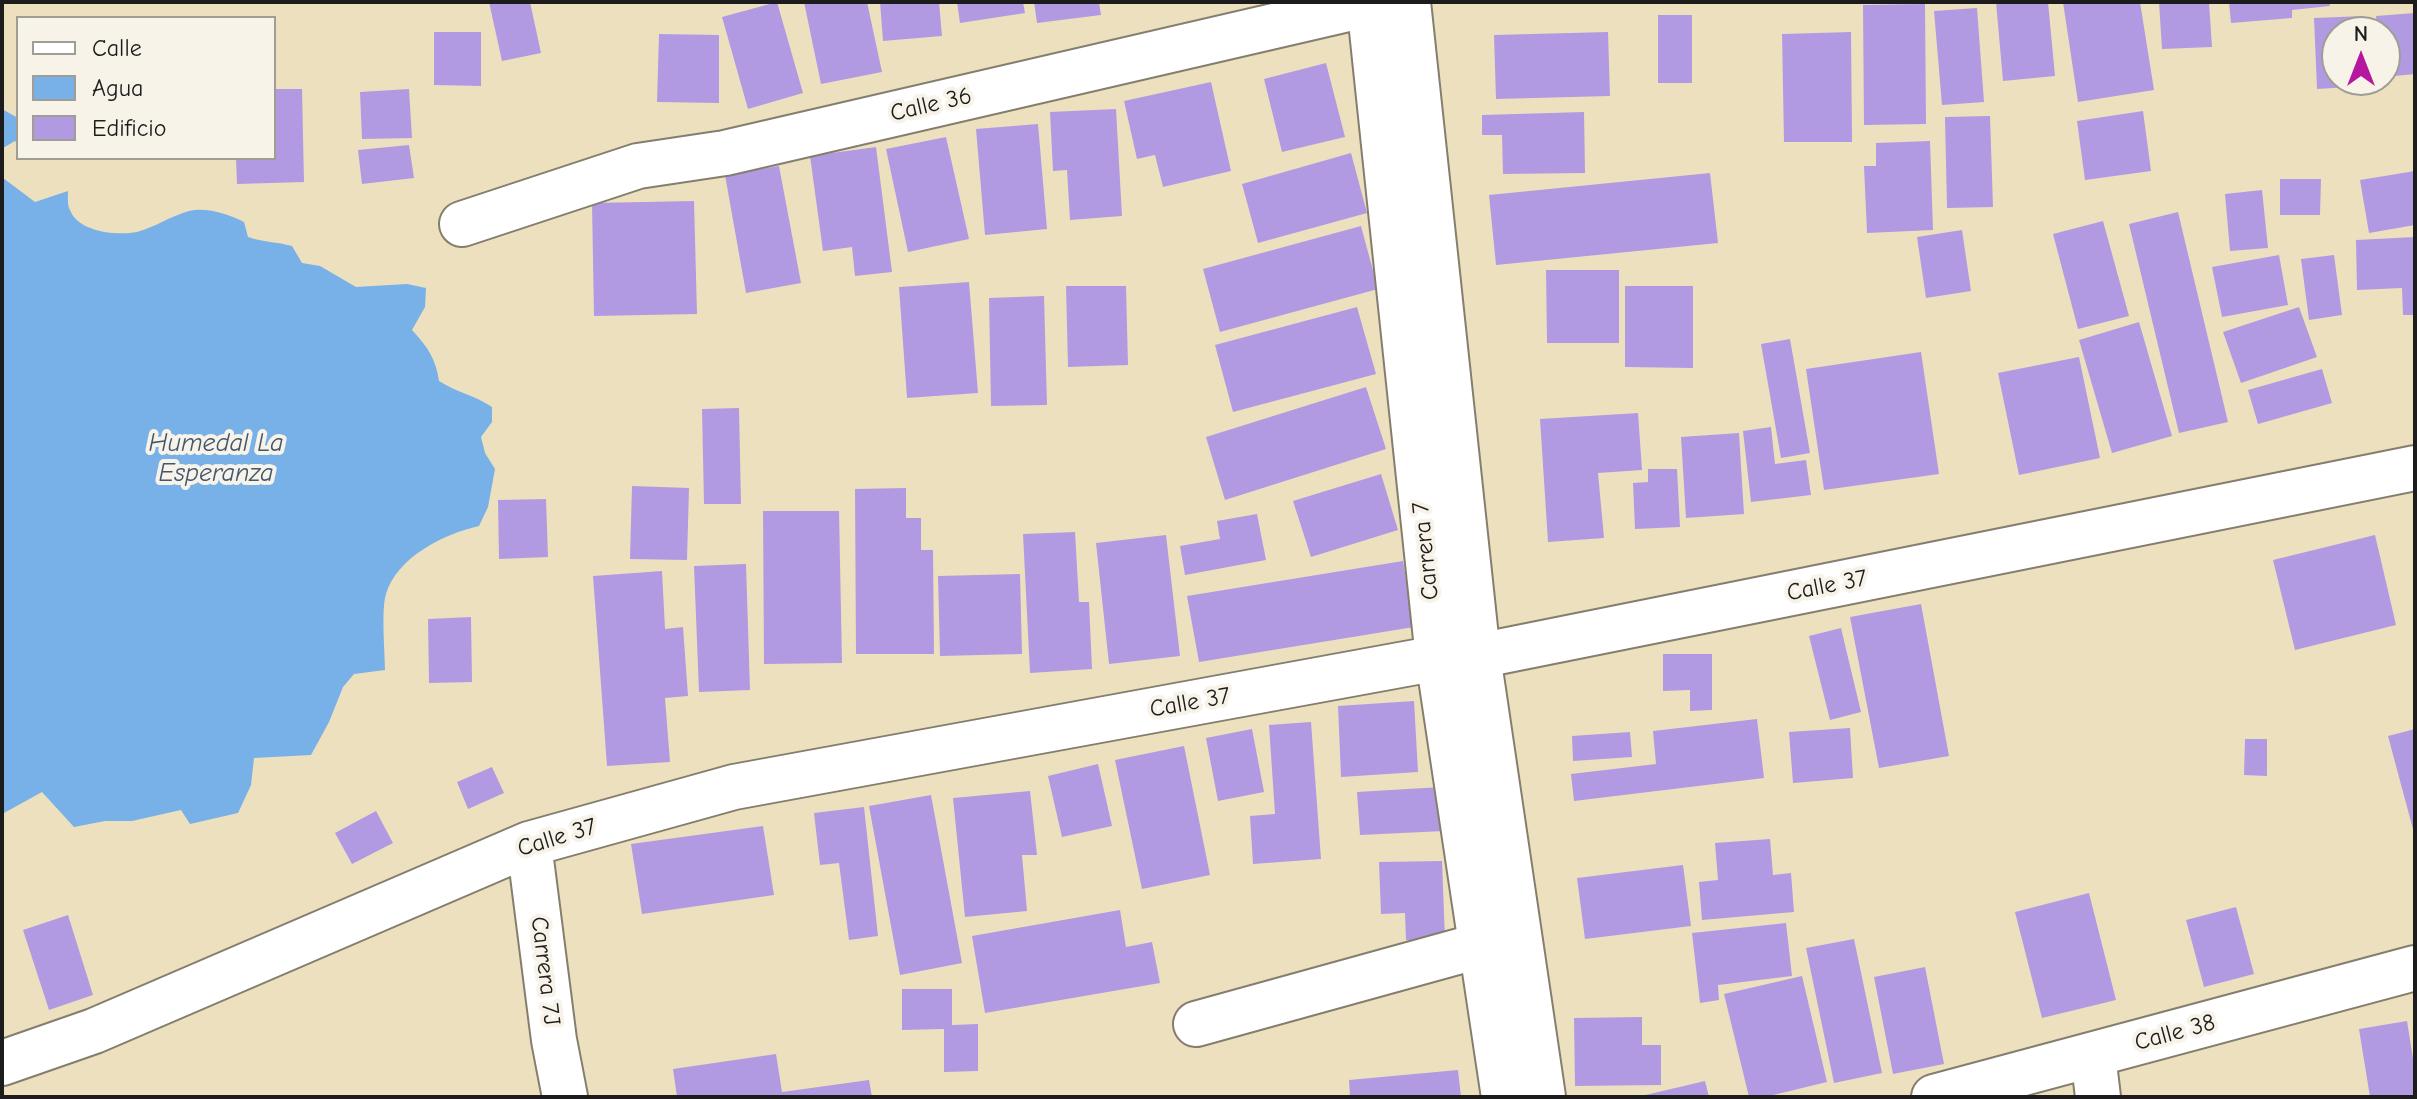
<!DOCTYPE html>
<style>
body{margin:0}
#map{position:relative;width:2417px;height:1099px;overflow:hidden;background:#ede0bf;font-family:"Comic Neue",sans-serif}
canvas{display:block}
.frame{position:absolute;inset:0;border:4px solid #1c1c1c;pointer-events:none}
.legend{position:absolute;left:16px;top:16px;width:260px;height:144px;box-sizing:border-box;background:#f7f3e8;border:2px solid #9f9d96;margin:0;padding:10px 14px;list-style:none;font-size:24px;color:#1c1c1c}
.legend li{display:flex;align-items:center;gap:16px;height:40px}
.legend b{width:40px;border:2px solid #9f9d96}
.north{position:absolute;left:2321px;top:16px;width:80px;height:80px;box-sizing:border-box;background:#f7f3e8;border:2px solid #9f9d96;border-radius:50%;rotate:0deg;font-size:22px;font-weight:700;line-height:32px;text-align:center;color:#1c1c1c}
.north::after{content:'';display:block;margin:auto;width:28px;height:36px;background:#b5179e;clip-path:polygon(50% 0,100% 100%,50% 72%,0 100%)}
</style>
<div id="map">
<canvas width="2417" height="1099"></canvas>
<div class="frame"></div>
<ul class="legend">
<li><b style="height:10px;background:#fff"></b>Calle</li>
<li><b style="height:22px;background:#78b0e8"></b>Agua</li>
<li><b style="height:22px;background:#b29ae2"></b>Edificio</li>
</ul>
<div class="north">N</div>
</div>
<script>
const ctx = document.querySelector('canvas').getContext('2d');
ctx.lineJoin = 'round';
function fillPath(path, color) { ctx.fillStyle = color; ctx.fill(path, 'evenodd'); }
function strokePath(path, color, width, dash) { ctx.strokeStyle = color; ctx.lineWidth = width; ctx.lineCap = dash ? 'butt' : 'round'; ctx.setLineDash(dash || []); ctx.stroke(path); }
function write(font, color, halo, rows, align = 'center') {
  ctx.font = font + ' "Comic Neue",sans-serif'; ctx.lineWidth = 8; ctx.setLineDash([]); ctx.textBaseline = 'middle'; ctx.strokeStyle = halo; ctx.fillStyle = color; for (const [text, x, y, turn = 0] of rows) {
    ctx.save(); ctx.translate(x, y); ctx.rotate((+turn || 0) * Math.PI / 180); ctx.textAlign = isNaN(turn) ? turn : align; if (halo) ctx.strokeText(text, 0, 0); ctx.fillText(text, 0, 0); ctx.restore();
  }
}
fillPath(new Path2D(`
 M 2,109 L 18,118 L 18,144 L 15,141 L 3,148 L 3,178 L 35,202 L 68,191 C 68,196 67,205 70,210 C 78,232 117,236 137,232 C 153,228 173,215 189,211 C 208,207 227,214 244,222 L 248,237 C 263,242 277,242 292,246 L 302,263 L 320,266 L 356,287 L 407,284 L 426,288 L 425,307 L 412,330 C 427,346 436,359 439,381 C 456,392 476,396 492,407 L 492,422 L 481,437 L 485,453 L 495,469 L 488,507 L 479,526 C 444,534 397,557 386,594 C 381,610 385,651 385,670 L 354,674 L 343,687 L 329,722 L 311,755 L 254,758 L 251,785 L 238,813 L 190,824 L 181,810 L 132,821 L 105,821 L 74,827 L 42,792 L 4,813 L 2,810 Z`), '#78b0e8');
fillPath(new Path2D(`
 M 489,2 L 530,2 L 541,53 L 502,61 Z
 M 777,2 L 803,93 L 748,109 L 722,17 Z
 M 804,2 L 867,2 L 882,72 L 821,84 Z
 M 880,2 L 939,2 L 942,36 L 883,41 Z
 M 957,2 L 1023,2 L 1025,13 L 960,23 Z
 M 1034,2 L 1099,2 L 1101,15 L 1037,23 Z
 M 1996,2 L 2048,2 L 2055,76 L 2003,81 Z
 M 2063,2 L 2140,2 L 2154,90 L 2078,102 Z
 M 2159,2 L 2209,2 L 2212,47 L 2162,49 Z
 M 2229,2 L 2329,2 L 2330,6 L 2292,10 L 2292,18 L 2231,23 Z
 M 1925,4 L 1926,124 L 1864,125 L 1863,5 Z
 M 1977,8 L 1984,102 L 1942,105 L 1934,11 Z
 M 2415,13 L 2415,74 L 2385,77 L 2385,32 L 2378,32 L 2376,16 Z
 M 1658,15 L 1692,15 L 1692,83 L 1658,83 Z
 M 2364,16 L 2365,32 L 2337,32 L 2337,80 L 2367,80 L 2367,86 L 2317,89 L 2314,18 Z
 M 434,32 L 481,32 L 481,86 L 434,85 Z
 M 1608,32 L 1610,96 L 1496,99 L 1494,35 Z
 M 1851,32 L 1852,142 L 1784,142 L 1782,34 Z
 M 659,34 L 719,35 L 719,103 L 657,102 Z
 M 1326,63 L 1345,137 L 1282,152 L 1264,79 Z
 M 1211,82 L 1231,171 L 1163,187 L 1155,155 L 1137,159 L 1124,101 Z
 M 274,89 L 302,89 L 304,182 L 237,184 L 236,158 L 274,158 Z
 M 409,89 L 412,138 L 362,139 L 360,92 Z
 M 1116,109 L 1122,216 L 1070,220 L 1067,170 L 1053,171 L 1050,112 Z
 M 2143,111 L 2151,171 L 2085,180 L 2077,121 Z
 M 1584,112 L 1585,173 L 1503,174 L 1502,135 L 1482,135 L 1482,115 Z
 M 1990,116 L 1993,207 L 1947,208 L 1945,117 Z
 M 1038,124 L 1047,229 L 985,235 L 976,129 Z
 M 946,137 L 969,239 L 908,252 L 886,149 Z
 M 1930,141 L 1933,230 L 1867,233 L 1864,166 L 1876,166 L 1876,143 Z
 M 409,145 L 414,178 L 362,184 L 358,150 Z
 M 876,147 L 892,272 L 855,276 L 852,247 L 823,251 L 810,156 Z
 M 1351,153 L 1367,213 L 1258,243 L 1242,184 Z
 M 779,166 L 801,283 L 746,293 L 725,175 Z
 M 2415,171 L 2415,225 L 2369,233 L 2360,180 Z
 M 1710,173 L 1718,243 L 1496,265 L 1489,195 Z
 M 2280,179 L 2321,179 L 2320,215 L 2280,215 Z
 M 2262,190 L 2268,248 L 2230,251 L 2225,194 Z
 M 694,201 L 697,314 L 594,316 L 592,203 Z
 M 2178,212 L 2228,422 L 2179,433 L 2129,224 Z
 M 2103,221 L 2129,316 L 2078,329 L 2053,234 Z
 M 1361,226 L 1378,289 L 1220,332 L 1203,269 Z
 M 1962,230 L 1971,291 L 1926,298 L 1917,237 Z
 M 2415,237 L 2415,315 L 2403,315 L 2402,288 L 2357,290 L 2356,240 Z
 M 2279,255 L 2288,305 L 2222,317 L 2212,267 Z
 M 2334,255 L 2342,315 L 2309,320 L 2301,259 Z
 M 1546,270 L 1619,270 L 1619,343 L 1547,343 Z
 M 969,282 L 978,393 L 907,398 L 899,287 Z
 M 1066,286 L 1126,286 L 1128,365 L 1068,367 Z
 M 1625,286 L 1693,286 L 1693,368 L 1625,367 Z
 M 1044,296 L 1047,405 L 991,406 L 989,298 Z
 M 1357,307 L 1376,374 L 1233,412 L 1215,345 Z
 M 2299,307 L 2317,357 L 2241,383 L 2223,332 Z
 M 2139,322 L 2172,436 L 2112,453 L 2079,340 Z
 M 1790,339 L 1810,453 L 1781,458 L 1761,344 Z
 M 1921,352 L 1939,474 L 1824,490 L 1806,369 Z
 M 2079,357 L 2100,458 L 2019,475 L 1998,373 Z
 M 2322,369 L 2332,403 L 2258,424 L 2248,390 Z
 M 1366,387 L 1386,449 L 1225,500 L 1206,437 Z
 M 739,408 L 741,504 L 704,504 L 702,409 Z
 M 1638,413 L 1642,470 L 1598,473 L 1604,538 L 1548,542 L 1540,419 Z
 M 1771,427 L 1775,464 L 1806,460 L 1811,495 L 1751,502 L 1743,431 Z
 M 1739,433 L 1744,514 L 1686,518 L 1681,437 Z
 M 1648,469 L 1677,469 L 1680,527 L 1635,529 L 1633,483 L 1648,482 Z
 M 1381,474 L 1398,530 L 1311,557 L 1293,501 Z
 M 632,486 L 689,488 L 687,560 L 630,559 Z
 M 906,488 L 906,518 L 921,518 L 921,550 L 933,550 L 934,654 L 856,654 L 855,489 Z
 M 546,499 L 548,557 L 499,559 L 498,500 Z
 M 763,511 L 839,511 L 842,663 L 764,664 Z
 M 1257,514 L 1266,560 L 1185,575 L 1180,546 L 1220,539 L 1217,521 Z
 M 1075,532 L 1079,602 L 1089,602 L 1092,669 L 1030,673 L 1023,534 Z
 M 1166,535 L 1180,656 L 1109,664 L 1096,543 Z
 M 2375,535 L 2396,625 L 2295,650 L 2273,560 Z
 M 1403,561 L 1414,627 L 1199,662 L 1187,596 Z
 M 746,564 L 750,690 L 699,692 L 694,566 Z
 M 662,571 L 665,629 L 683,627 L 688,696 L 665,698 L 670,762 L 607,766 L 593,576 Z
 M 1020,574 L 1022,654 L 940,656 L 938,576 Z
 M 1921,604 L 1949,756 L 1879,768 L 1850,617 Z
 M 471,617 L 472,682 L 429,683 L 428,619 Z
 M 1841,628 L 1861,712 L 1830,720 L 1809,636 Z
 M 1663,654 L 1712,654 L 1712,710 L 1690,711 L 1690,690 L 1663,691 Z
 M 1414,701 L 1418,772 L 1341,777 L 1338,706 Z
 M 1757,719 L 1764,778 L 1574,801 L 1571,774 L 1656,764 L 1653,731 Z
 M 1311,722 L 1321,859 L 1253,864 L 1250,816 L 1275,814 L 1269,725 Z
 M 1850,728 L 1853,778 L 1793,783 L 1789,732 Z
 M 1252,729 L 1264,792 L 1218,801 L 1206,738 Z
 M 2415,729 L 2415,833 L 2414,833 L 2388,736 Z
 M 1630,732 L 1632,757 L 1573,761 L 1572,736 Z
 M 2245,739 L 2267,739 L 2267,776 L 2244,775 Z
 M 1184,746 L 1210,875 L 1142,889 L 1115,760 Z
 M 1098,764 L 1112,826 L 1062,837 L 1048,776 Z
 M 492,767 L 504,793 L 468,809 L 457,782 Z
 M 1441,787 L 1444,831 L 1360,835 L 1357,792 Z
 M 1030,791 L 1037,855 L 1022,855 L 1027,911 L 965,917 L 953,798 Z
 M 931,795 L 962,963 L 900,975 L 869,806 Z
 M 864,807 L 878,936 L 849,940 L 839,863 L 820,865 L 814,813 Z
 M 376,811 L 393,843 L 352,864 L 335,833 Z
 M 763,826 L 774,895 L 642,914 L 631,844 Z
 M 1770,839 L 1773,875 L 1791,873 L 1794,912 L 1702,920 L 1699,882 L 1718,880 L 1715,843 Z
 M 1442,861 L 1445,940 L 1406,940 L 1405,913 L 1381,914 L 1379,862 Z
 M 1683,865 L 1691,926 L 1585,939 L 1577,878 Z
 M 2089,893 L 2116,1000 L 2042,1018 L 2015,912 Z
 M 2236,907 L 2254,974 L 2204,987 L 2186,920 Z
 M 1120,910 L 1126,947 L 1152,942 L 1160,983 L 985,1013 L 972,936 Z
 M 68,915 L 93,995 L 49,1010 L 23,930 Z
 M 1786,923 L 1792,976 L 1718,985 L 1719,1000 L 1700,1003 L 1692,933 Z
 M 1854,939 L 1882,1073 L 1834,1083 L 1806,948 Z
 M 1925,967 L 1944,1064 L 1893,1074 L 1874,977 Z
 M 1802,976 L 1827,1082 L 1765,1097 L 1749,1097 L 1724,994 Z
 M 902,989 L 952,989 L 952,1025 L 978,1024 L 978,1071 L 944,1072 L 944,1029 L 902,1030 Z
 M 1642,1017 L 1642,1045 L 1661,1045 L 1661,1085 L 1575,1086 L 1574,1018 Z
 M 2407,1021 L 2415,1071 L 2415,1097 L 2370,1097 L 2359,1029 Z
 M 776,1054 L 782,1092 L 869,1080 L 872,1097 L 677,1097 L 673,1069 Z
 M 1458,1070 L 1461,1097 L 1350,1097 L 1349,1080 Z
 M 1705,1081 L 1709,1097 L 1642,1097 L 1641,1096 Z`), '#b29ae2');
const street = new Path2D(`
 M 462,224 L 638,166 L 725,153 L 1369,4 L 1404,2
 M 529,844 L 554,1040 L 565,1097
 M 1196,1024 L 1518,935
 M 2093,1055 L 2098,1097
 M 2,1063 L 94,1031 L 529,844 L 734,787 L 1438,658 L 1478,656 L 2415,468
 M 1934,1097 L 2415,968`);
const secondary = new Path2D(`
 M 1369,2 L 1438,658 L 1504,1097
 M 1408,2 L 1478,656 L 1543,1097`);
strokePath(street, '#847e6e', 48);
strokePath(secondary, '#847e6e', 48);
strokePath(street, '#fff', 44);
strokePath(secondary, '#fff', 44);
write('24px', '#1c1c1c', '#f7f3e8', [
 ["Calle 36",931,105,-13],
 ["Carrera 7",1426,551,-96],
 ["Calle 37",1827,586,-11],
 ["Calle 37",1190,703,-10],
 ["Calle 37",557,838,-17],
 ["Carrera 7J",545,971,83],
 ["Calle 38",2175,1033,-15]
]);
write('italic 26px', '#41576e', '#f7f3e8', [
 ["Humedal La",216,444],
 ["Esperanza",216,474]
]);
</script>
